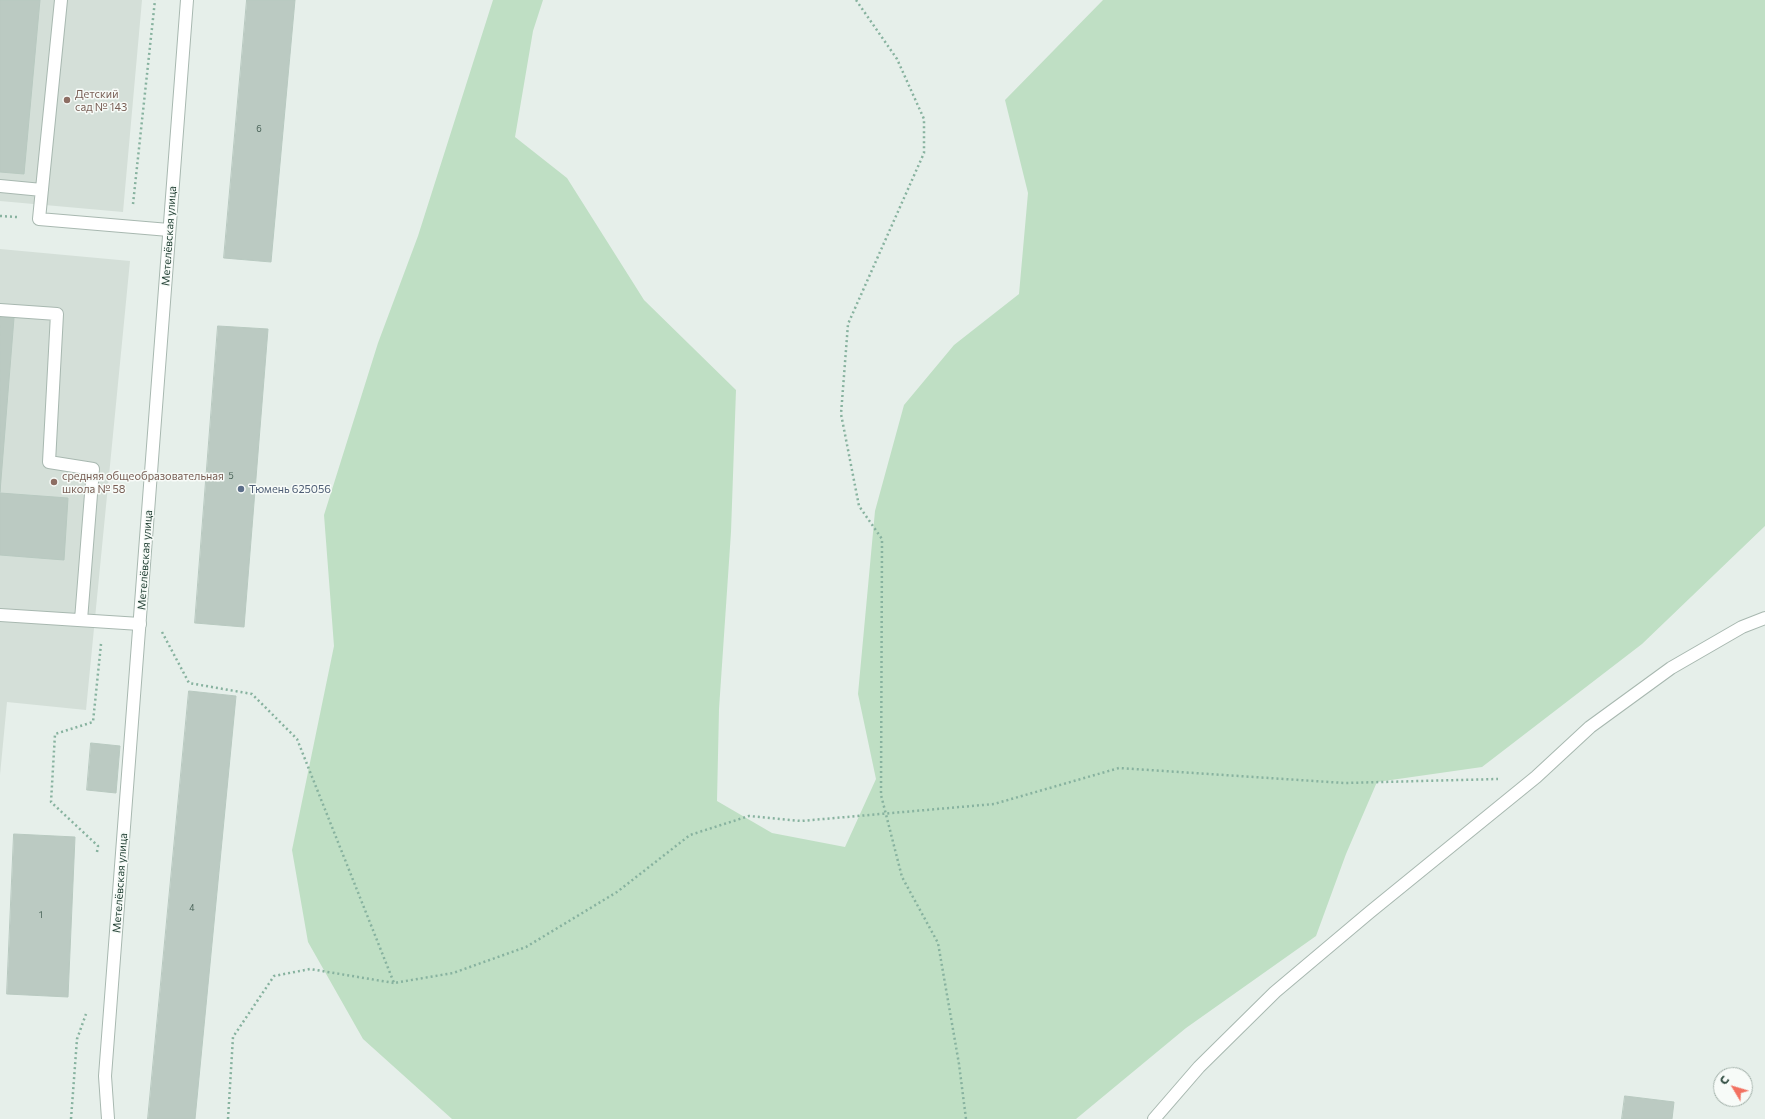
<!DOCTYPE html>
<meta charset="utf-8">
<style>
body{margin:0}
#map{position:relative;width:1765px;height:1119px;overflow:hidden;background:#e6efea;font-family:Commissioner,sans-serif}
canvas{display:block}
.north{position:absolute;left:1713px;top:1067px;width:40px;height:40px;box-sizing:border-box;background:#f7fbf8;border:1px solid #a3b1aa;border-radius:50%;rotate:308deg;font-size:11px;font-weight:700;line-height:16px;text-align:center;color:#244236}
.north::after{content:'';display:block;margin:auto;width:14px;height:18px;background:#f27161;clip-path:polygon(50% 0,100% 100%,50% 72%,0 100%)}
</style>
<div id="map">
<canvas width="1765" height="1119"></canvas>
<div class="north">С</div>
</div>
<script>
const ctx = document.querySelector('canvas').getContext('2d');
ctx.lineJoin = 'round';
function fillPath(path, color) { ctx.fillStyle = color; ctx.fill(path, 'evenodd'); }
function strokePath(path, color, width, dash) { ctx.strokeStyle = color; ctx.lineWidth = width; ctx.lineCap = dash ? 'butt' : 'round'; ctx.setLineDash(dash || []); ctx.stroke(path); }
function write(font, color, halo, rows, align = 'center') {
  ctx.font = font + ' Commissioner,sans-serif'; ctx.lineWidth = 3; ctx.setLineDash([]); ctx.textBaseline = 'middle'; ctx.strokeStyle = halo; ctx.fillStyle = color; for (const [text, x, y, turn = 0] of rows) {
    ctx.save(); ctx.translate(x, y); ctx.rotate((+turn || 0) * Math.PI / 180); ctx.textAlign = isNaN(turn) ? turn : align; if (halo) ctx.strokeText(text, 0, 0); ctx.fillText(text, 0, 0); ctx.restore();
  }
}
fillPath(new Path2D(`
 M 0,0 L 142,0 L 123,212 L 0,201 Z
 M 0,249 L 130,261 L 86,710 L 7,702 L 0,775 Z`), '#d4dfd8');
fillPath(new Path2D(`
 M 493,0 L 543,0 L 533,31 L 515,137 L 567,178 L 644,300 L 736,390 L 731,532 L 719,709 L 717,801 L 772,833 L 845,847 L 876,779 L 858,694 L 875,511 L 904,405 L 954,345 L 1019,294 L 1028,193 L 1005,100 L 1103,0 L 1765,0 L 1765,526 L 1642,644 L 1482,767 L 1377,782 L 1346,854 L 1316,936 L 1186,1028 L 1076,1119 L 452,1119 L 363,1039 L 308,942 L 292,850 L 334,646 L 324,515 L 378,343 L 418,236 Z`), '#bfdfc4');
const building = new Path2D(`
 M 0,0 L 40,0 L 24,174 L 0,172 Z
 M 247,0 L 295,0 L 271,262 L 224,258 Z
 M 0,317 L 14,318 L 0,492 Z
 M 218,326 L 268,329 L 244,627 L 195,623 Z
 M 0,493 L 68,498 L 64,560 L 0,555 Z
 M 189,691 L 236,696 L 195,1119 L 148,1119 Z
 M 91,743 L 120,746 L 116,793 L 87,790 Z
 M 14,834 L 75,837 L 68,997 L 7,994 Z
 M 1625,1096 L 1674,1102 L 1672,1119 L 1622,1119 Z`);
fillPath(building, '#bbcac2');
strokePath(building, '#b8c9c0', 1);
const service = new Path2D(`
 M 61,0 L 39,219 L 169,230
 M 0,186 L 42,190
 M 0,310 L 57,314 L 49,462 L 93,469 L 81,620
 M 0,615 L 140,624`);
const minor = new Path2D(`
 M 108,1119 L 105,1076 L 187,0
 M 1154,1119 L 1199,1067 L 1275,992 L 1370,912 L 1536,777 L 1590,727 L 1671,668 L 1742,627 L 1765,618`);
strokePath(service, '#a8b8b0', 14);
strokePath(minor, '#a8b8b0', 14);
strokePath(new Path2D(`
 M 856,0 L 897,59 L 924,119 L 924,153 L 848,324 L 841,414 L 859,506 L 882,539 L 881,795 L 902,877 L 938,943 L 959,1064 L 966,1119
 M 133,204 L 155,0
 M 0,216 L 17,217
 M 162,632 L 189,683 L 252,694 L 297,739 L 394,983 L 453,973 L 526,947 L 617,892 L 690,835 L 749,816 L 801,821 L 994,804 L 1119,768 L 1344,783 L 1498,779
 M 97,852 L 98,846 L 51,802 L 55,734 L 93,722 L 101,644
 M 71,1119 L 77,1039 L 86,1014
 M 228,1119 L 233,1037 L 274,976 L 310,969 L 394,983`), '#87b29f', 2.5, [2, 3]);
strokePath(service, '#fff', 12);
strokePath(minor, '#fff', 12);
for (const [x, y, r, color] of [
 [67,100,4,"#8d6e63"],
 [54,482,4,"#8d6e63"],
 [241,489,4,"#5c6f8a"]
]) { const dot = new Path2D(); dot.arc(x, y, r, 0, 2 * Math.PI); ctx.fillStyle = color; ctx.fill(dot); strokePath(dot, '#f7fbf8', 1.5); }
write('9px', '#4a6459', null, [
 ["6",259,129],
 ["5",231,476],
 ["4",192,908],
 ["1",41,915]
]);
write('11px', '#785e54', '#f7fbf8', [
 ["Детский",75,94],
 ["сад № 143",75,107],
 ["средняя общеобразовательная",62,476],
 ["школа № 58",62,489]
], 'left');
write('11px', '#244236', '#f7fbf8', [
 ["Метелёвская улица",169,236,-86],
 ["Метелёвская улица",145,560,-86],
 ["Метелёвская улица",120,883,-86]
]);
write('11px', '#4e5e75', '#f7fbf8', [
 ["Тюмень 625056",249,489]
], 'left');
</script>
